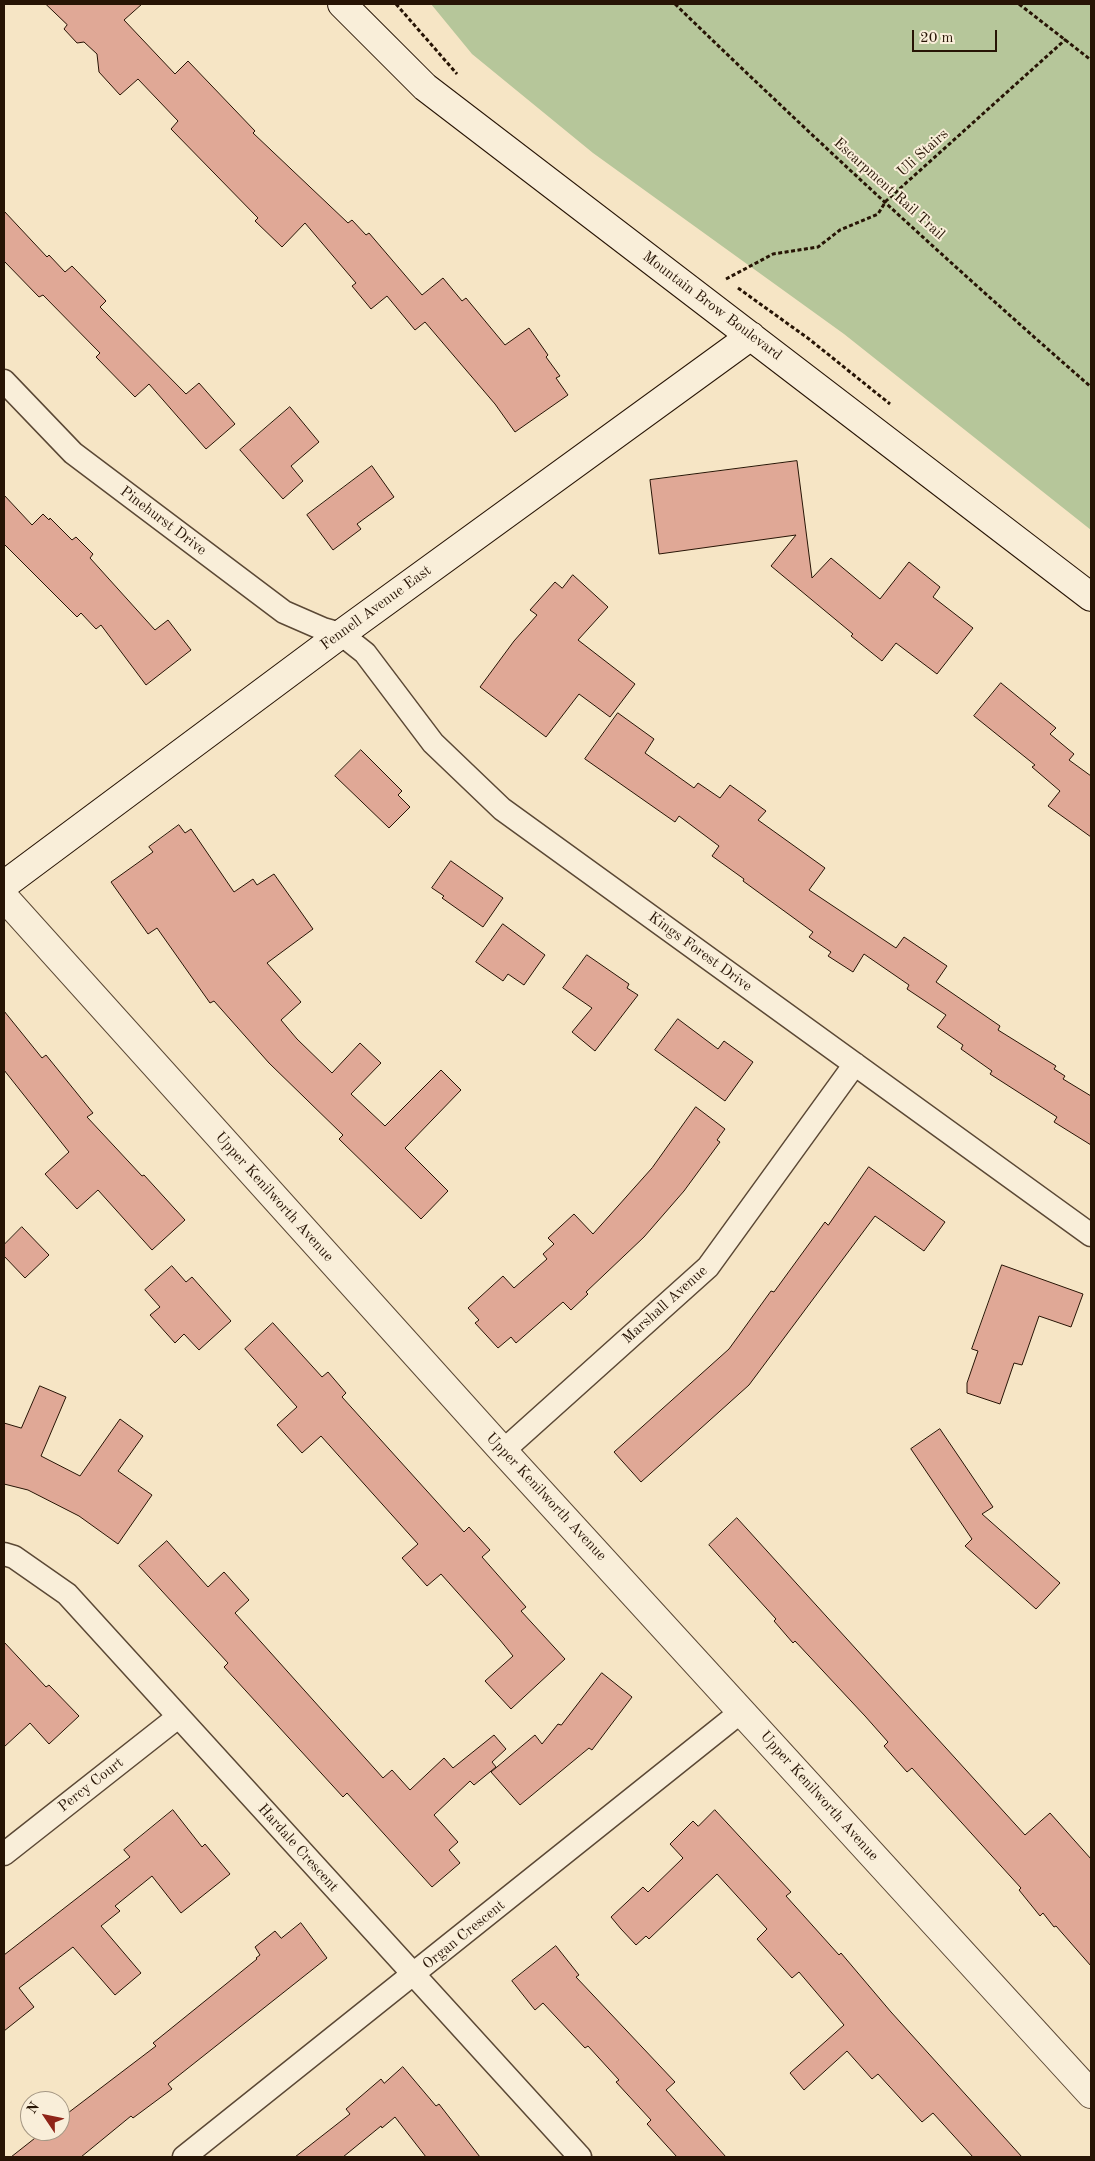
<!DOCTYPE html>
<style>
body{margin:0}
#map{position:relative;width:1095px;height:2161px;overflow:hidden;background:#f6e5c5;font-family:"Old Standard TT",serif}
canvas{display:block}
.frame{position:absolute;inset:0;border:5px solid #271405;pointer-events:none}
.north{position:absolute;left:20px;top:2091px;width:50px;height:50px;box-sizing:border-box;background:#f9eed9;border:1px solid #a59784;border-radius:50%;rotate:304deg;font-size:14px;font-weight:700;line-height:20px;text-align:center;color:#271405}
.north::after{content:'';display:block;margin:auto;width:18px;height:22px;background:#8f2418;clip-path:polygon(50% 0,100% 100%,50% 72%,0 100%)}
.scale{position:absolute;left:912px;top:30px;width:85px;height:22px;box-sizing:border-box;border:2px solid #271405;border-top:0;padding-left:6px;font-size:15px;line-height:18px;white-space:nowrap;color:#271405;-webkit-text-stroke:4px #f9eed9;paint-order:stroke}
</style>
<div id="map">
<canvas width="1095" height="2161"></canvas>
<div class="frame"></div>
<div class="north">N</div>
<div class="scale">20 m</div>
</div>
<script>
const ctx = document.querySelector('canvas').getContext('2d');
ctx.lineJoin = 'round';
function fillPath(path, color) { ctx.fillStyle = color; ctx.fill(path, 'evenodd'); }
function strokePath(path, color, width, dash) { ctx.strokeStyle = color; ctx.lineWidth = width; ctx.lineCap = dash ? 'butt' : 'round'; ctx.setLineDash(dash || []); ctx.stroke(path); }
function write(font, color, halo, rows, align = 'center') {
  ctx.font = font + ' "Old Standard TT",serif'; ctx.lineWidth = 4; ctx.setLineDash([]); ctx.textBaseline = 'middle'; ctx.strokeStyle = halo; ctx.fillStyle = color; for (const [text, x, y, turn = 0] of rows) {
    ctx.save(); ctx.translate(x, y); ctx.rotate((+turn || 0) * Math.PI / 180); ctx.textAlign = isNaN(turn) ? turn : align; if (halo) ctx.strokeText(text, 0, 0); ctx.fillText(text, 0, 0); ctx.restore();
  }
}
fillPath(new Path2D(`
 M 431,4 L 1091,4 L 1091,530 L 844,334 L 593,153 L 472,54 Z`), '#b6c69a');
const building = new Path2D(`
 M 46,4 L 142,4 L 124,20 L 175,74 L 188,61 L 255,131 L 253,133 L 348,223 L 352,220 L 366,235 L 369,233 L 422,295 L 443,278 L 462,301 L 466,298 L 505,345 L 529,328 L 548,355 L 546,357 L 560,376 L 556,378 L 568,395 L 515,432 L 495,404 L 425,322 L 415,330 L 387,296 L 371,309 L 352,286 L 356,283 L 305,223 L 282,247 L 255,221 L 258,218 L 171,129 L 178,121 L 138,79 L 120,95 L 99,72 L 97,54 L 84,42 L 77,43 L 64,29 L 67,25 Z
 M 4,211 L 47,257 L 49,255 L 65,272 L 72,266 L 106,301 L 100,307 L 186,394 L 199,383 L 235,424 L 206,449 L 149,384 L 135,397 L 96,357 L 100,353 L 43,295 L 39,297 L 4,261 Z
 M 290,407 L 319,442 L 291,466 L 303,481 L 283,499 L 240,450 Z
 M 797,461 L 812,578 L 831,558 L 880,599 L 909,562 L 940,587 L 933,597 L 973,628 L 937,674 L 896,643 L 882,661 L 851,636 L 853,634 L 771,566 L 796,535 L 659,554 L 650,480 Z
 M 372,466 L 394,497 L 357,524 L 361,529 L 333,550 L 307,515 Z
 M 4,495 L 32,525 L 43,514 L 49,520 L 50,518 L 72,540 L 76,537 L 93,554 L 90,558 L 155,630 L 168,620 L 191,650 L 146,685 L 101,625 L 96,629 L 81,613 L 77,617 L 4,544 Z
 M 573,575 L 608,607 L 578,640 L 635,684 L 610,717 L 579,694 L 546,737 L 480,687 L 514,641 L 537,615 L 530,610 L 555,582 L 562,588 Z
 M 1001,683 L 1056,728 L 1050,734 L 1074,754 L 1069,760 L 1091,776 L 1091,837 L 1048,806 L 1060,791 L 1032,767 L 1035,765 L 974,716 Z
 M 618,713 L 654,739 L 645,753 L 694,788 L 698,783 L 720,798 L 730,785 L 766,811 L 758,820 L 825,868 L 809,890 L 896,948 L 904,937 L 947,966 L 936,982 L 1000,1026 L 998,1030 L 1056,1066 L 1054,1069 L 1065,1076 L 1063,1079 L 1091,1096 L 1091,1145 L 1054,1122 L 1057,1117 L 990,1074 L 992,1071 L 961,1049 L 963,1045 L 937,1027 L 946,1015 L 907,989 L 909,985 L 864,954 L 853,972 L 828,956 L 831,952 L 809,937 L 813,932 L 743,881 L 744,879 L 712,856 L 719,846 L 679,816 L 675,822 L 585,759 Z
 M 361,750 L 402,791 L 398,795 L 410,807 L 389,828 L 335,776 Z
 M 179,825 L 185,833 L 191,829 L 234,892 L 253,879 L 257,885 L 274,874 L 313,929 L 267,963 L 301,1002 L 281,1020 L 297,1039 L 332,1073 L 360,1043 L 381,1063 L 351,1094 L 385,1126 L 441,1070 L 461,1090 L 405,1148 L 448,1191 L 421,1219 L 339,1139 L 343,1135 L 269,1063 L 214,1001 L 210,1003 L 157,928 L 148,934 L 111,882 L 153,852 L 149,847 Z
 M 451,861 L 503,898 L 483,927 L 442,898 L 444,896 L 432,888 Z
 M 503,924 L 545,955 L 524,985 L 508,974 L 503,981 L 476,962 Z
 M 587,955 L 629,984 L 627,988 L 638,995 L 595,1051 L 572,1032 L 592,1008 L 563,988 Z
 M 4,1011 L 42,1058 L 46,1055 L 93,1113 L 87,1117 L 142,1176 L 144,1175 L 185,1220 L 152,1250 L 98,1190 L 77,1209 L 45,1174 L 69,1152 L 4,1070 Z
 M 678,1019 L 718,1049 L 724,1041 L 753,1062 L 725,1101 L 655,1050 Z
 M 696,1107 L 725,1129 L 717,1140 L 720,1142 L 684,1191 L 644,1237 L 586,1292 L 588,1294 L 571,1310 L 563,1302 L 516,1343 L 511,1337 L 498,1348 L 475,1323 L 479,1320 L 468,1308 L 503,1276 L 514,1288 L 547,1259 L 543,1254 L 554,1244 L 548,1238 L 574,1214 L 593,1234 L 652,1168 Z
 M 869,1167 L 945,1222 L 924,1251 L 875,1216 L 749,1385 L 641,1482 L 614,1452 L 729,1349 L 771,1291 L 774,1292 L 825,1222 L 828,1225 Z
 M 22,1227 L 49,1255 L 25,1278 L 4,1256 L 4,1245 Z
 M 1002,1265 L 1083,1294 L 1071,1327 L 1039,1316 L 1022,1365 L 1014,1363 L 1000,1404 L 967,1393 L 967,1383 L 978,1351 L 972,1349 Z
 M 172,1266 L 186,1282 L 192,1277 L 231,1321 L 199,1350 L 184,1334 L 175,1343 L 150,1315 L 160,1307 L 145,1290 Z
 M 273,1323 L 322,1377 L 328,1372 L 346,1393 L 342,1397 L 464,1532 L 469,1527 L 490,1550 L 482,1557 L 526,1607 L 521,1611 L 565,1659 L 511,1709 L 485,1681 L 513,1656 L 500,1640 L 441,1574 L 427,1586 L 402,1558 L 418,1544 L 321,1436 L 302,1453 L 277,1425 L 297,1407 L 245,1349 Z
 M 40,1386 L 66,1397 L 41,1456 L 80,1476 L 120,1419 L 143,1436 L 118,1471 L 152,1495 L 118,1544 L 79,1516 L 28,1490 L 4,1484 L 4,1423 L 21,1428 Z
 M 940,1429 L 993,1507 L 982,1514 L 1060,1583 L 1036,1609 L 965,1546 L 972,1539 L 911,1449 Z
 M 737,1518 L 1025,1835 L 1050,1813 L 1091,1859 L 1091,1966 L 1056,1926 L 1054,1927 L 1043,1913 L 1040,1916 L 1019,1890 L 1021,1888 L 912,1768 L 907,1772 L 884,1746 L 888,1742 L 865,1716 L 795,1641 L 793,1643 L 774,1621 L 776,1619 L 709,1545 Z
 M 167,1541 L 208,1587 L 224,1572 L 249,1600 L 235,1613 L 383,1778 L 392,1770 L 410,1790 L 444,1758 L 453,1768 L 494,1735 L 506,1749 L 492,1762 L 496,1767 L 474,1785 L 470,1781 L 434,1815 L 458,1842 L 449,1850 L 460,1863 L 432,1887 L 347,1793 L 343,1797 L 224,1667 L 228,1663 L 139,1566 Z
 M 4,1642 L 46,1687 L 49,1685 L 79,1716 L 49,1744 L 30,1723 L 4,1747 Z
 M 602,1673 L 632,1697 L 592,1750 L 589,1748 L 520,1805 L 491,1772 L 535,1735 L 542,1744 L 558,1724 L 561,1725 Z
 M 173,1810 L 202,1847 L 205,1844 L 230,1874 L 181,1913 L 152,1876 L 115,1906 L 120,1911 L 101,1926 L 141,1973 L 115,1995 L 73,1947 L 19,1988 L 34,2007 L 4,2031 L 4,1955 L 130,1857 L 124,1850 Z
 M 715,1810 L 791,1892 L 786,1896 L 839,1955 L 841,1953 L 891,2012 L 1022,2157 L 973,2157 L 933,2113 L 922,2122 L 878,2074 L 872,2079 L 847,2051 L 804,2090 L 790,2073 L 844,2025 L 799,1972 L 792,1978 L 757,1939 L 767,1929 L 717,1874 L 649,1939 L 646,1936 L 636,1945 L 621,1929 L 611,1917 L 643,1887 L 648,1892 L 683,1858 L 670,1844 L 693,1821 L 698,1826 Z
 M 301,1923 L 327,1958 L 168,2084 L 172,2089 L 133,2118 L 131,2116 L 81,2157 L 11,2157 L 44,2131 L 60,2131 L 60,2119 L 156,2046 L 153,2043 L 257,1959 L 256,1958 L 260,1955 L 255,1947 L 275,1931 L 281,1938 Z
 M 556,1946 L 579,1975 L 576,1977 L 675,2082 L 666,2090 L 726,2157 L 677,2157 L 647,2124 L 651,2120 L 616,2082 L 619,2080 L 588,2046 L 585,2048 L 543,2003 L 535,2010 L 512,1981 Z
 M 403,2067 L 436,2106 L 439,2104 L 480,2157 L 426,2157 L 395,2117 L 382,2128 L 381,2126 L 343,2157 L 295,2157 L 350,2114 L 346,2109 L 381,2079 L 384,2083 Z`);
fillPath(building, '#e0a896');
strokePath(building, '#271405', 1);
const minor = new Path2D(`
 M 4,381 L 73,453 L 284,612 L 323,629 L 341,634 L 365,653 L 433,743 L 502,809 L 1091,1235
 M 503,1451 L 708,1267 L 855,1064
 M 4,1554 L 14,1557 L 67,1594 L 580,2157
 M 4,1854 L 178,1717
 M 184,2157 L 742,1711`);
const tertiary = new Path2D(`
 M 4,897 L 503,1451 L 1091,2094`);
const secondary = new Path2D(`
 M 342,4 L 425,87 L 1091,597
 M 4,885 L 341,634 L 751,336`);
strokePath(minor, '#5b4835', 25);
strokePath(tertiary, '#5b4835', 30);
strokePath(secondary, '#271405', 30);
strokePath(new Path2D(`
 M 396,4 L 457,74
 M 675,4 C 810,135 949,263 1091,387
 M 1019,4 L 1091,60
 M 726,279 L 773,254 L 818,247 L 840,230 L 878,214 L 886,201 L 1066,39
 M 738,288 L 809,339 L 890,404`), '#271405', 3, [4, 2.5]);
strokePath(minor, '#f9eed9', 22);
strokePath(tertiary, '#f9eed9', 28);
strokePath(secondary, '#f9eed9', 28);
write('15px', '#271405', '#f9eed9', [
 ["Uli Stairs",923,153,-42],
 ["Escarpment Rail Trail",889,189,42],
 ["Mountain Brow Boulevard",712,306,37],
 ["Pinehurst Drive",163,521,37],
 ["Fennell Avenue East",376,608,-36],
 ["Kings Forest Drive",700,952,36],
 ["Upper Kenilworth Avenue",274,1197,48],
 ["Marshall Avenue",665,1305,-42],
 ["Upper Kenilworth Avenue",546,1497,47],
 ["Percy Court",91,1785,-38],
 ["Upper Kenilworth Avenue",819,1796,48],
 ["Hardale Crescent",298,1848,48],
 ["Organ Crescent",464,1935,-39]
]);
</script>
